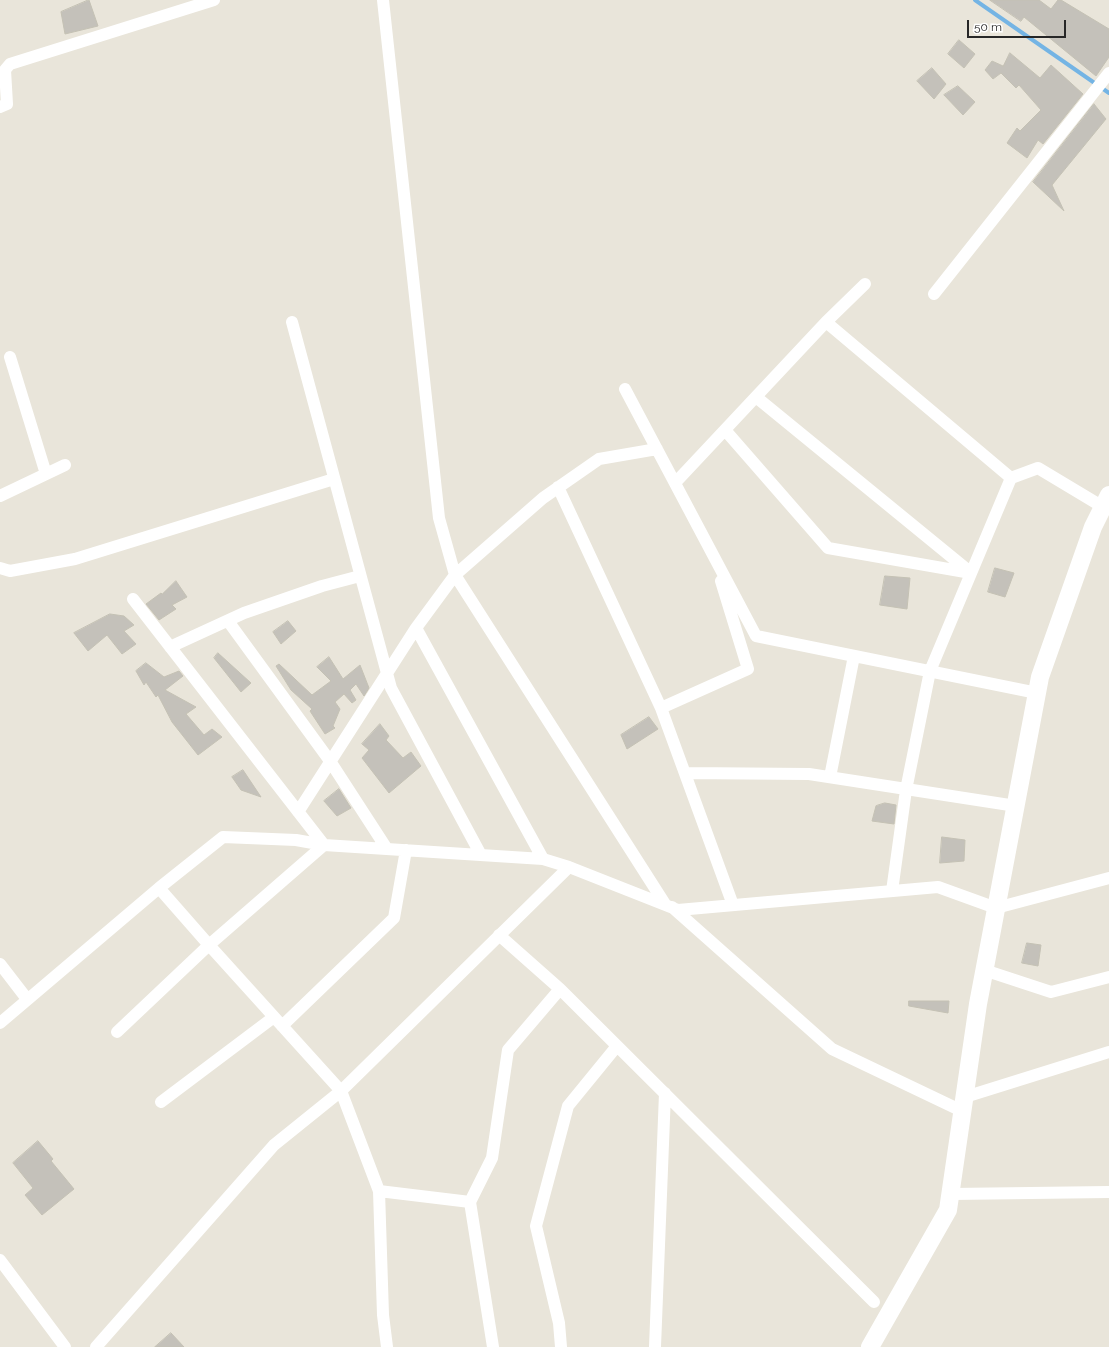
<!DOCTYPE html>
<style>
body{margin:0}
#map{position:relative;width:1109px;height:1347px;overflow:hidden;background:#e9e5da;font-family:Raleway,sans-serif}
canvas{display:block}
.scale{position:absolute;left:967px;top:20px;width:99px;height:18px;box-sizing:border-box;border:2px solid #272727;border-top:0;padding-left:5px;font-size:12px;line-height:14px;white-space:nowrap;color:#272727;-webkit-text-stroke:3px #fff;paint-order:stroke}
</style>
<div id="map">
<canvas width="1109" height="1347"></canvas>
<div class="scale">50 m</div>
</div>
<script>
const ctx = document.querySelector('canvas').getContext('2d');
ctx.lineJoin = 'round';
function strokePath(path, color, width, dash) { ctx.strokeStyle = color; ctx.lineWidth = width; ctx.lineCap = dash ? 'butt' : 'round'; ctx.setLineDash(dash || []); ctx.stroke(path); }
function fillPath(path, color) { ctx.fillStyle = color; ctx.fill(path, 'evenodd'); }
strokePath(new Path2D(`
 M 975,0 L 1109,93`), '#74b4e4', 4);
const building = new Path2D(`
 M 89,0 L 98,26 L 65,34 L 61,12 Z
 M 990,0 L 1039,0 L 1051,9 L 1058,0 L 1061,0 L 1109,29 L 1109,57 L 1096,76 L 1024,17 L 1021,21 Z
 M 959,40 L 975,54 L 964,68 L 948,54 Z
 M 1010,53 L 1040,78 L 1051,65 L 1083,94 L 1043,144 L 1038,140 L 1027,158 L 1007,143 L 1017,128 L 1020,131 L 1041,110 L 1019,85 L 1016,88 L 1001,73 L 993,79 L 985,70 L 992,61 L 1003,66 Z
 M 932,68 L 946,84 L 934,99 L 917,81 Z
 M 958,86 L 975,102 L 963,115 L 944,95 Z
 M 1094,104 L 1106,119 L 1052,185 L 1064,211 L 1033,182 Z
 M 995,568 L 1014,573 L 1005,597 L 988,592 Z
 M 885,576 L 910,578 L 907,609 L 880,605 Z
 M 176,581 L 187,597 L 172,605 L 176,609 L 159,620 L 146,604 L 161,593 L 162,594 Z
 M 110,614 L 124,616 L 134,625 L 124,631 L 136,644 L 122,654 L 107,635 L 88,651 L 74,633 Z
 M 288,621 L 296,631 L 281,644 L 273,632 Z
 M 218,653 L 251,683 L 241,692 L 214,658 Z
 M 329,657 L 343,679 L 360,665 L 369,688 L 364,696 L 356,684 L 350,690 L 356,700 L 352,703 L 344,694 L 335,702 L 340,709 L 333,726 L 335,728 L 325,734 L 310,711 L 312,709 L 291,690 L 276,666 L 279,664 L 312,695 L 331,681 L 317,667 Z
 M 146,663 L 164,677 L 179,671 L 183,676 L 165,690 L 196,707 L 186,714 L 204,735 L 212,729 L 222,737 L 198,755 L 172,722 L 158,695 L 156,697 L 146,682 L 144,685 L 136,671 Z
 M 649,717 L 658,729 L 627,749 L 621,735 Z
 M 380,724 L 389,736 L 386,740 L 403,758 L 411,752 L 421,766 L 389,793 L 362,758 L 369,750 L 362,744 Z
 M 243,770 L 261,797 L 241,790 L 232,777 Z
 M 339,789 L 351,808 L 337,816 L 324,801 Z
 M 885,803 L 896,805 L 894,824 L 872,821 L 876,806 Z
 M 942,837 L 965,840 L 964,861 L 940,863 Z
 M 1027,943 L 1041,945 L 1038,966 L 1022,963 Z
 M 909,1001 L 949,1001 L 948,1013 L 909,1006 Z
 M 38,1141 L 53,1159 L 51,1161 L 74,1189 L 42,1215 L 25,1195 L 33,1188 L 13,1163 Z
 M 171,1333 L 184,1347 L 155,1347 Z`);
fillPath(building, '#c4c1ba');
strokePath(building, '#c4c1b4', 1);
strokePath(new Path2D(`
 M 383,0 L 439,518 L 455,575 L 416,628 L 543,859
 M 0,107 L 7,104 L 5,70 L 10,64 L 214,0
 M 934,294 L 1109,73
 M 292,322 L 391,688 L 481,855
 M 826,322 L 865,284
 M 10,357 L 46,474
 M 625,389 L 756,636 L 1037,693
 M 756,397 L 970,572
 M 725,430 L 828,548 L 971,573
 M 657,449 L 599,459 L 543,498 L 455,575 L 665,904
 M 675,483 L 826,322 L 1011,478 L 1038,468 L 1103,507
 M 558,487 L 661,708 L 733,905
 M 0,496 L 65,465
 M 0,568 L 10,571 L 75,559 L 334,479
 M 133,599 L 324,845
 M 228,621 L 330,761 L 387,849
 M 170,647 L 244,613 L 322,586 L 360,576
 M 661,708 L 748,669 L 721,581
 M 685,773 L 809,774 L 1016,806
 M 830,777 L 854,656
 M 298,812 L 416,628
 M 892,891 L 906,790 L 930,671 L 1011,478
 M 672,907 L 832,1049 L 962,1111
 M 499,935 L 560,989 L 508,1050 L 492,1158 L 470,1202 L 379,1191 L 341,1091 L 569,867
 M 0,964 L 27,999
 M 984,970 L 1051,992 L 1109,977
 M 560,989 L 874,1302
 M 0,1023 L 159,888 L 223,837 L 296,840 L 324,845 L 543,859 L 569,867 L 678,910 L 938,887 L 996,908 L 1109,878
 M 282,1026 L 394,918 L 406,850
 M 117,1032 L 209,945 L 159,888
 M 965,1097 L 1109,1052
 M 161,1102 L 274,1017
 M 379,1191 L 383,1315 L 387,1347
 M 951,1194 L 1109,1192
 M 470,1202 L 493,1347
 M 0,1260 L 65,1347
 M 96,1347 L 274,1145 L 341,1091 L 209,945 L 324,845
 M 561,1347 L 559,1323 L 536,1226 L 568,1106 L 617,1046
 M 655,1347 L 665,1093`), '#fff', 12);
strokePath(new Path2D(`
 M 870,1347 L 948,1210 L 978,1004 L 1040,677 L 1093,527 L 1109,495`), '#fff', 18);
</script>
